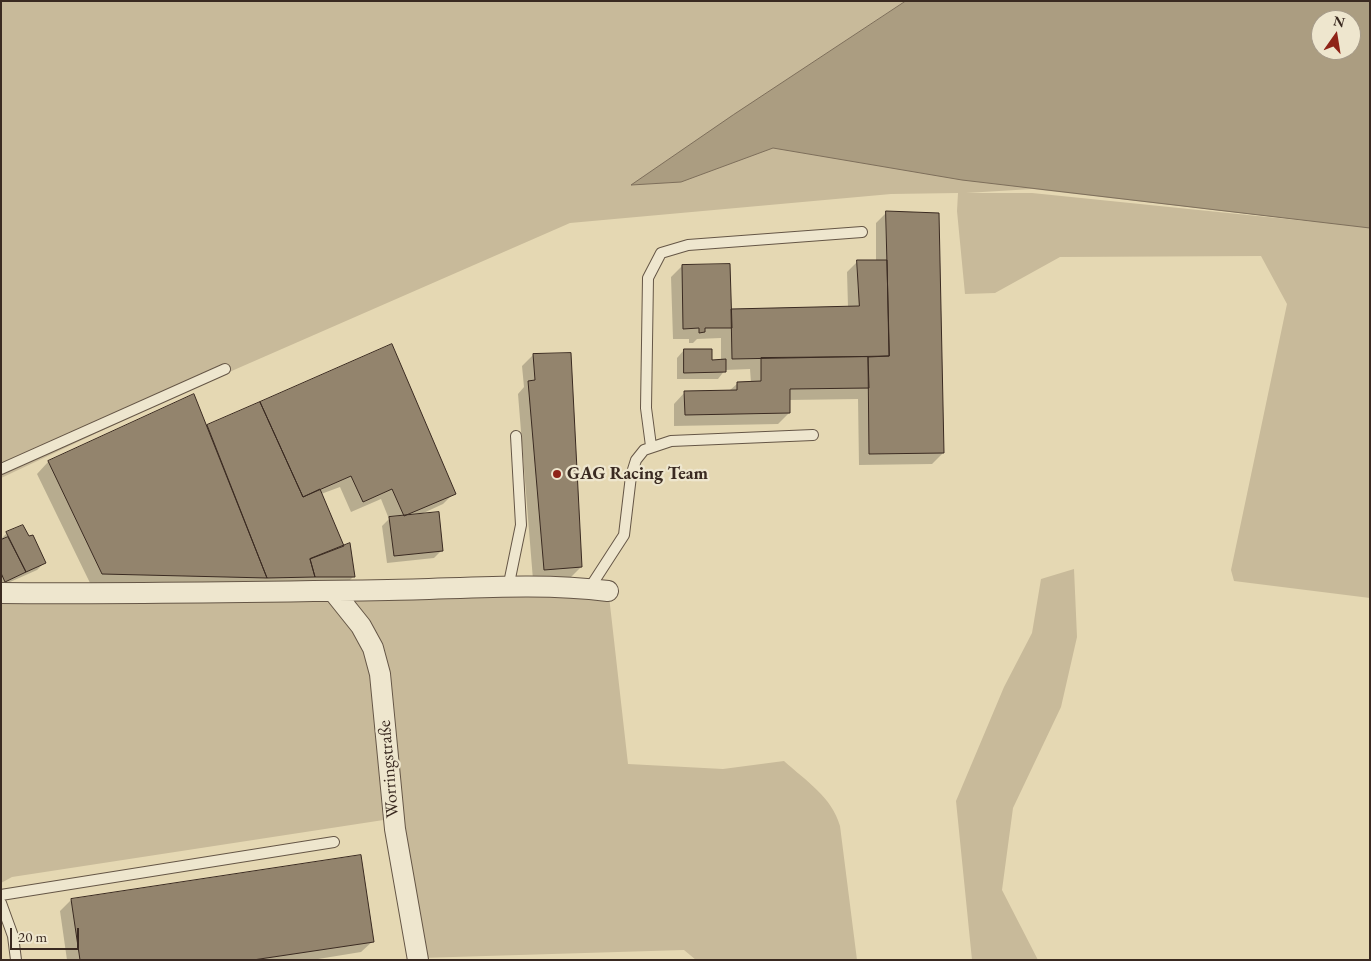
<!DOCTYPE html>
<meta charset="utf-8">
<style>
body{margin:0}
#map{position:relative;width:1371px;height:961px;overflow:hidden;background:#e5d8b3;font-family:"EB Garamond",serif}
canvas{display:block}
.frame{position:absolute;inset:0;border:2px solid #3a2a21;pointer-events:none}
.north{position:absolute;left:1311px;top:10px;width:50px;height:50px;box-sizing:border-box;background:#eee6ce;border:1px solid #a69b89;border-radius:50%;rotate:13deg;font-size:14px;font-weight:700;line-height:20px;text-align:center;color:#3a2a21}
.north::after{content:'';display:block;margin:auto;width:18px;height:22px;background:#8f2418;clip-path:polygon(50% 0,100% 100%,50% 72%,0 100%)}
.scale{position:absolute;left:10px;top:928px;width:69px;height:22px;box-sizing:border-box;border:2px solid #3a2a21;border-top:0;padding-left:6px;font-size:15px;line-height:18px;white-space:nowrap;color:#3a2a21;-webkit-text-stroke:4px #eee6ce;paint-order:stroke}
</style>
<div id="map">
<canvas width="1371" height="961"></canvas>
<div class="frame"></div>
<div class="north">N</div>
<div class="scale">20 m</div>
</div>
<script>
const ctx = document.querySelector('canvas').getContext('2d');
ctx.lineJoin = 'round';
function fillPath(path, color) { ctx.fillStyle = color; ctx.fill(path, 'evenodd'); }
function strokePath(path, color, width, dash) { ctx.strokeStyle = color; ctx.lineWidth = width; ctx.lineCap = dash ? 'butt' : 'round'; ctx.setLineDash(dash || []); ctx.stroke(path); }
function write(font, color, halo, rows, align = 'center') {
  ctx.font = font + ' "EB Garamond",serif'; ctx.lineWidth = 4.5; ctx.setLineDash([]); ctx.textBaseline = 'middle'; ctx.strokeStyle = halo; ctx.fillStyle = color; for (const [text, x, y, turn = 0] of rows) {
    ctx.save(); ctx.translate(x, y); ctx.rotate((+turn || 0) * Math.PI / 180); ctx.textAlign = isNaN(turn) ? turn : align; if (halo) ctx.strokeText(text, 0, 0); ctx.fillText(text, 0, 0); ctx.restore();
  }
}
fillPath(new Path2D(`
 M 1,1 L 1370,1 L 1370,598 L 1234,581 L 1231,570 L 1287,304 L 1261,256 L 1060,257 L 995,293 L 965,294 L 957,211 L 958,193 L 891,194 L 570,223 L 195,387 L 1,478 ZM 1321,20 L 1351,20 L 1351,50 L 1321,50 ZM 1032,189 L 1325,223 L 1326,223 L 1032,193 L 966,193 Z
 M 1074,569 L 1077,637 L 1061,707 L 1013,808 L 1002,890 L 1038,960 L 972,960 L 956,801 L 1004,687 L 1032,633 L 1041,579 Z
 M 338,592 L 609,596 L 628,764 L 723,769 L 784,761 C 806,781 832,797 840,826 L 857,960 L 696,960 L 684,950 L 420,958 L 385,674 Z
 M 333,593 L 376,672 L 390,819 L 12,877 L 1,883 L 1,595 Z`), '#c8ba9a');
const water = new Path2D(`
 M 906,1 L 1370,1 L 1370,228 L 962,180 L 773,148 L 681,182 L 631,185 L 733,115 ZM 1321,20 L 1351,20 L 1351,50 L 1321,50 Z`);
fillPath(water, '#ab9d81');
strokePath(water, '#7e6f5b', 1);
fillPath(new Path2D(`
 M 887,212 L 943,453 L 932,464 L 859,465 L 858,399 L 789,400 L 789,413 L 778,424 L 674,426 L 674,404 L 685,392 L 729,391 L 738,383 L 751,383 L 750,369 L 725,370 L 718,379 L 677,379 L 677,358 L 684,350 L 711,361 L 721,361 L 721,338 L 697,339 L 693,343 L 689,343 L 689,339 L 673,339 L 671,277 L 682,266 L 730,310 L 848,307 L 847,272 L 858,261 L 876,261 L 876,223 Z
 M 391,345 L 454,493 L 443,504 L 419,515 L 442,550 L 434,558 L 387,563 L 382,526 L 389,519 L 381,499 L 351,512 L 340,487 L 321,494 L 354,576 L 333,597 L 91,585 L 37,474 L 48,462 L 194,395 L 206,426 Z
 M 533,355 L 570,355 L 581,567 L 570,578 L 533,580 L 518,394 L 524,387 L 522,366 Z
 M 7,533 L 28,538 L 44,563 L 37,570 L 1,586 L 1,539 Z
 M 71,900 L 373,941 L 361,952 L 312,960 L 67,960 L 60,911 Z`), '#0003');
const building = new Path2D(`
 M 886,211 L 939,213 L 944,453 L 869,454 L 868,357 L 889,356 Z
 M 857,260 L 887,260 L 889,356 L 732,359 L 731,309 L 859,306 Z
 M 730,264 L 732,328 L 705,328 L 705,332 L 699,333 L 699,328 L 683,329 L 682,265 Z
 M 392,344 L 456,494 L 404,516 L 392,489 L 363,502 L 351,476 L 303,497 L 260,402 Z
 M 684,349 L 712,349 L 712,360 L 726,359 L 726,372 L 684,373 Z
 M 571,353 L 582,567 L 544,570 L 528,381 L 535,380 L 533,354 Z
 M 868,357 L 869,388 L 790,389 L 790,413 L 685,415 L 684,391 L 737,390 L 737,382 L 761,381 L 761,358 Z
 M 194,394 L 267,578 L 102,574 L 48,461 Z
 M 260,402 L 303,497 L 320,489 L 344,546 L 310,559 L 315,577 L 267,578 L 207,425 Z
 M 439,512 L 443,551 L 394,556 L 389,517 Z
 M 23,525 L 29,536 L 33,535 L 46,563 L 26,572 L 6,532 Z
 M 8,537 L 26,572 L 5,582 L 1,573 L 1,540 Z
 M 350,543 L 355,577 L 315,577 L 310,559 Z
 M 361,855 L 374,942 L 253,960 L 80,960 L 71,899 Z`);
fillPath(building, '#93846d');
strokePath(building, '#3a2a21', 1);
const lane = new Path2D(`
 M 651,446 L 646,408 L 648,278 L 661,253 L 688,245 L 862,232
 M 1,469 L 225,369
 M 508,588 L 521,525 L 516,436
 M 589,589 L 624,535 L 631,476 L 636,460 L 644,450 L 671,441 L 813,435
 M 1,895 L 334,842
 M 1,903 L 13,936 L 16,960`);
const street = new Path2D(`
 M 333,591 L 361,626 L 373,648 L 380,674 L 395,829 L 418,960
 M 1,593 C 130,594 259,592 388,590 C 461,589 536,582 608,591`);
strokePath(lane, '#655646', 12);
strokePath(street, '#655646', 22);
strokePath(lane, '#eee6ce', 10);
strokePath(street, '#eee6ce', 20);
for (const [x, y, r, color] of [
 [557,474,5,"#8f2418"]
]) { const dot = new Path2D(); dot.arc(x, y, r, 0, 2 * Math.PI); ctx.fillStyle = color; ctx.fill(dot); strokePath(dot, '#eee6ce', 2); }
write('bold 18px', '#3a2a21', '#eee6ce', [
 ["GAG Racing Team",567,474]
], 'left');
write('18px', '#3a2a21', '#eee6ce', [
 ["Worringstraße",389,769,-95]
]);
</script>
